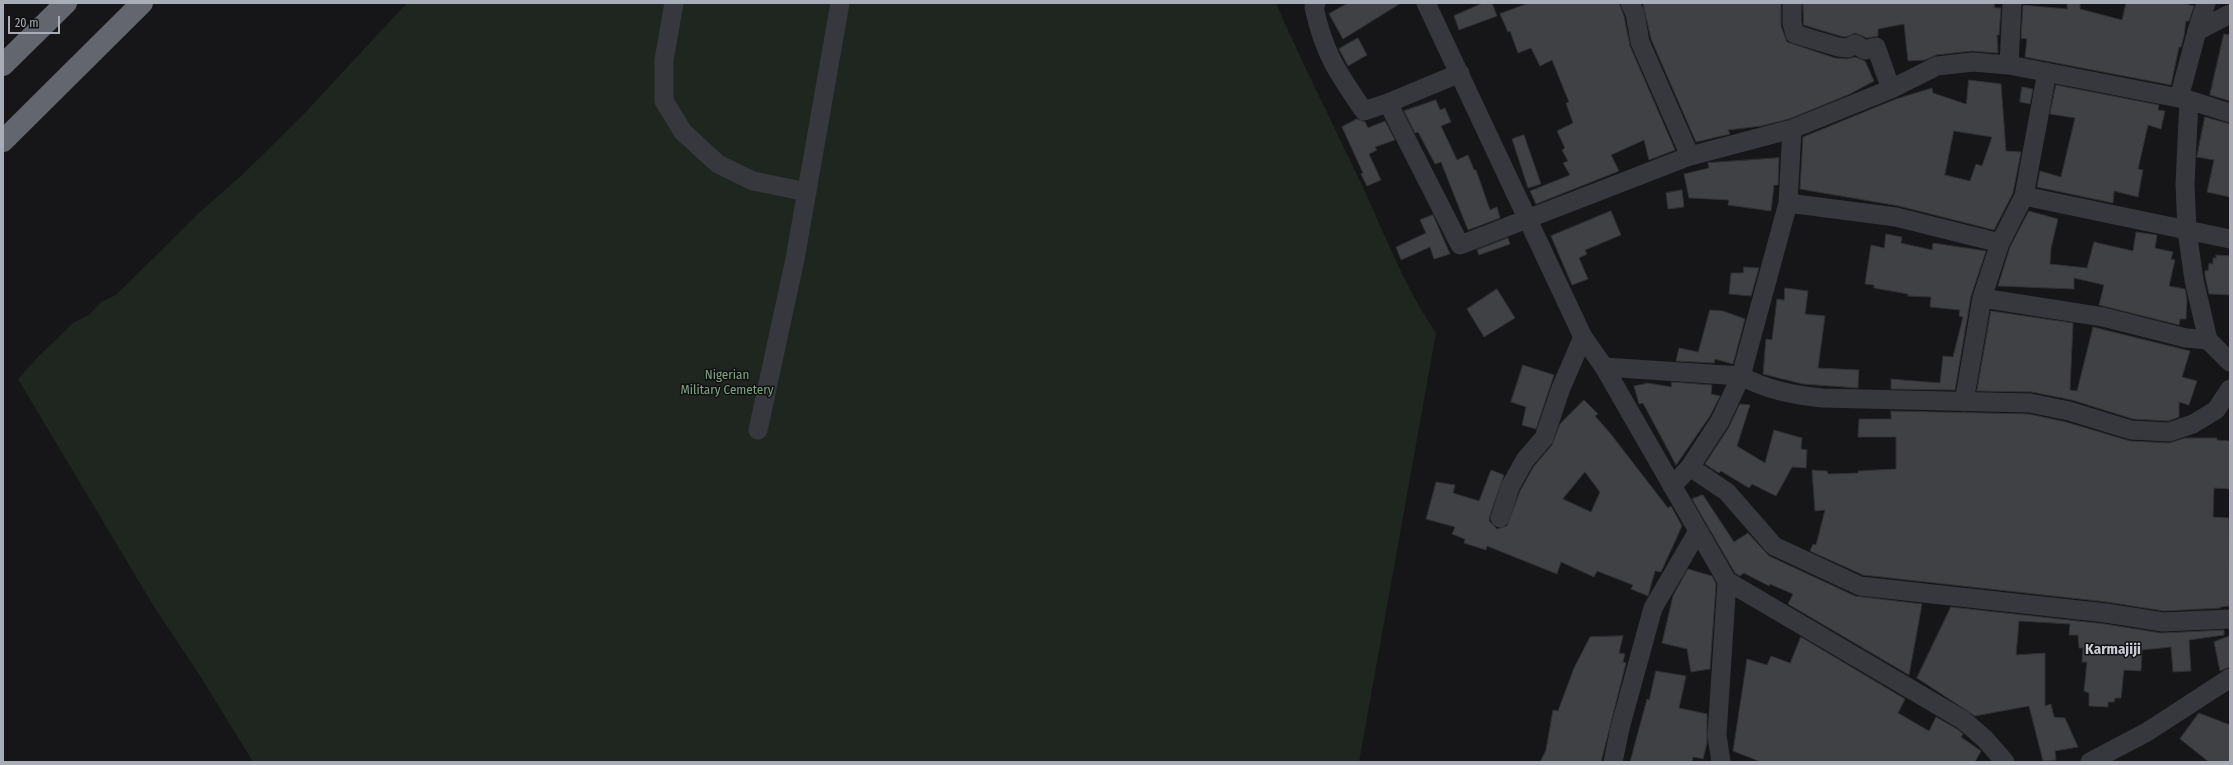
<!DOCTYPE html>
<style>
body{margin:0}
#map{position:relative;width:2233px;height:765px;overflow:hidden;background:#161618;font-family:"Fira Sans Condensed",sans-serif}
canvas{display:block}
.frame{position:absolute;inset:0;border:4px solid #a8adb8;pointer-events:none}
.scale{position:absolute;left:8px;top:16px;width:52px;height:18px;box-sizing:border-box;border:2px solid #a8adb8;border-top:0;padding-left:5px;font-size:12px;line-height:14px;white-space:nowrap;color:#a8adb8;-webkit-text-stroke:3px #111113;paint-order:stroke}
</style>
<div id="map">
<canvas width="2233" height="765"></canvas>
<div class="frame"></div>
<div class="scale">20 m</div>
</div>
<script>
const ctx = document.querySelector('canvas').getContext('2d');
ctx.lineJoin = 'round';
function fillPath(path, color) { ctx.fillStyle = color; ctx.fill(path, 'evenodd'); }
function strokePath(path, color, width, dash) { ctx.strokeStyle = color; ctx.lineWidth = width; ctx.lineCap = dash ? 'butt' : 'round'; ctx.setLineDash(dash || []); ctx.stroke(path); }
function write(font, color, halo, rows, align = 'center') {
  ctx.font = font + ' "Fira Sans Condensed",sans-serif'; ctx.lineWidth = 3; ctx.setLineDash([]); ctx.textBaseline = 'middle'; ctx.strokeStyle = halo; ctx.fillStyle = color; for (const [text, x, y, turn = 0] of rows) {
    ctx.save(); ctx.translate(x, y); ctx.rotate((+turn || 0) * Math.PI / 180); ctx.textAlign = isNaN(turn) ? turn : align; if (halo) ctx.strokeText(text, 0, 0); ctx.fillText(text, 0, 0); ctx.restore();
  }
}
fillPath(new Path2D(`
 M 407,3 L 1276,3 C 1302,63 1332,122 1360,181 C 1384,232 1404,286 1436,333 L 1359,762 L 253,762 L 204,682 L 153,605 L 18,379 L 38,357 L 73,323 L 90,314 L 101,302 L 116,295 L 201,211 L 242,175 L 302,116 Z`), '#1e261f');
const building = new Path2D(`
 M 1348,3 L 1401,3 L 1343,39 L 1329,14 Z
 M 1483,3 L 1492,3 L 1497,16 L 1459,30 L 1454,16 Z
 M 1529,3 L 1619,3 L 1624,16 L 1630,46 L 1675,150 L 1649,160 L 1644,140 L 1611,155 L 1619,171 L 1536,204 L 1530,191 L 1570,175 L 1563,163 L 1568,161 L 1562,150 L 1565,148 L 1557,131 L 1573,123 L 1566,103 L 1569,102 L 1552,60 L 1540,66 L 1531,48 L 1518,53 L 1510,31 L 1508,32 L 1500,14 Z
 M 1647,3 L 1781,3 L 1781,26 L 1787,42 L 1835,58 L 1847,59 L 1855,57 L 1865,61 L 1874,81 L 1850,94 L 1789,119 L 1761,126 L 1728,130 L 1730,134 L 1696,142 L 1651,39 L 1643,4 Z
 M 1803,3 L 1994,3 L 1995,8 L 2001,8 L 1999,35 L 1997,35 L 1998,53 L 1972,51 L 1936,55 L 1925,60 L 1908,61 L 1904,24 L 1878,29 L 1878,36 L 1867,38 L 1855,33 L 1846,37 L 1840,36 L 1804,25 Z
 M 2067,3 L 2080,3 L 2080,9 L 2122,20 L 2126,3 L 2182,3 L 2194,6 L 2189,21 L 2186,21 L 2184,36 L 2181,47 L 2179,47 L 2171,85 L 2025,57 L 2027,39 L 2021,38 L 2023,5 L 2067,9 Z
 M 2224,34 L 2230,35 L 2230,101 L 2210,95 Z
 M 1358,38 L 1367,55 L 1348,66 L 1339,49 Z
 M 1969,80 L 2001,84 L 2006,151 L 2021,152 L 2013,193 L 1994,230 L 1899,206 L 1800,189 L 1803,137 L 1896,99 L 1932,88 L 1933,93 L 1966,104 ZM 1954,131 L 1992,137 L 1982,166 L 1976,164 L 1970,181 L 1945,175 Z
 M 2056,85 L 2159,105 L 2158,110 L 2165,111 L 2161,129 L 2148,125 L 2138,169 L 2143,170 L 2138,197 L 2114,191 L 2113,203 L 2037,187 L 2040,171 L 2061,177 L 2075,118 L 2050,114 Z
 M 2022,87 L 2033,89 L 2030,104 L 2020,102 Z
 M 1436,100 L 1440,110 L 1445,108 L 1451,122 L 1441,126 L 1457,160 L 1468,155 L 1474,170 L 1476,170 L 1490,210 L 1497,207 L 1500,218 L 1468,230 L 1441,162 L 1435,164 L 1418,132 L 1415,133 L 1404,111 Z
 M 2205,117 L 2230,124 L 2230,197 L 2207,192 L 2214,160 L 2197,157 Z
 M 1357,119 L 1365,122 L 1368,128 L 1385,121 L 1395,140 L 1375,147 L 1377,150 L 1369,154 L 1381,180 L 1367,186 L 1361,174 L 1363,173 L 1342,127 Z
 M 1524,135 L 1541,184 L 1528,188 L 1512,139 Z
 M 1779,158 L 1778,185 L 1774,185 L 1771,211 L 1728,205 L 1729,200 L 1689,198 L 1684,174 L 1709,168 L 1708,163 Z
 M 1682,190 L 1684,207 L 1668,209 L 1666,193 Z
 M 1611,211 L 1621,235 L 1585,250 L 1587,254 L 1579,258 L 1588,279 L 1572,285 L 1551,236 Z
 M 2029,211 L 2058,219 L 2051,248 L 2050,264 L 2087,268 L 2094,242 L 2133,251 L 2136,232 L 2157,235 L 2155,248 L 2173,252 L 2171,259 L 2175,260 L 2169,286 L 2185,289 L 2187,299 L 2186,319 L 2180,319 L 2179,325 L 2099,305 L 2104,285 L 2074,278 L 2074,289 L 1998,286 L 2010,247 Z
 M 1433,215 L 1450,254 L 1434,259 L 1430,247 L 1401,260 L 1396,247 L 1426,233 L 1420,220 Z
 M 1886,234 L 1902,237 L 1901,243 L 1932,250 L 1933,243 L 1986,251 L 1971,296 L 1955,390 L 1891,389 L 1891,379 L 1940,383 L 1943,356 L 1953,357 L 1963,317 L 1959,316 L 1960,310 L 1930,307 L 1931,297 L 1908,296 L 1908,294 L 1874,288 L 1874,285 L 1865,284 L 1871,245 L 1884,248 Z
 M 1508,238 L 1510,244 L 1479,255 L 1477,250 Z
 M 2216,255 L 2230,256 L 2230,295 L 2209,294 L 2205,276 L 2205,270 L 2208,271 L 2209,263 L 2213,264 L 2213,258 L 2216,258 Z
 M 1744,267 L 1759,268 L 1751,296 L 1729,294 L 1731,273 L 1743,273 Z
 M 1785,288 L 1808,291 L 1805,314 L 1825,316 L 1818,368 L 1859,370 L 1858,388 L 1803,384 L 1763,374 L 1766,339 L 1772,340 L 1777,299 L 1784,300 Z
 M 1497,289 L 1515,318 L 1484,337 L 1467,309 Z
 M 1710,310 L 1723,311 L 1745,319 L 1733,364 L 1715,359 L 1714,363 L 1676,361 L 1679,348 L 1698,352 Z
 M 1991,311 L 2073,323 L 2070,390 L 2077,391 L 2093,327 L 2190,351 L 2182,377 L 2197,381 L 2189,405 L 2179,402 L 2179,417 L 2168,421 L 2133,419 L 2072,400 L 2032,392 L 1977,391 Z
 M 1523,365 L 1554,375 L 1536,429 L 1522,425 L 1526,407 L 1511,402 Z
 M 1672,382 L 1712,385 L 1711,394 L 1720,396 L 1710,416 L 1676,465 L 1643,403 L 1639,404 L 1634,386 L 1648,383 L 1671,387 Z
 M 1584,400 L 1598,414 L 1595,416 L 1610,433 L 1668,508 L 1671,506 L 1682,526 L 1661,572 L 1655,571 L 1648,596 L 1631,589 L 1633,585 L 1597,571 L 1594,577 L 1561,562 L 1557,574 L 1487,546 L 1486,550 L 1464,543 L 1465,539 L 1452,534 L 1455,527 L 1426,519 L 1436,482 L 1455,485 L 1453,493 L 1479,501 L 1491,470 L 1504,475 L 1490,515 L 1489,521 L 1497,529 L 1507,526 L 1520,491 L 1534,466 L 1552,445 L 1560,424 ZM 1585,472 L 1600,492 L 1591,512 L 1563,499 Z
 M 1740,404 L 1750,405 L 1737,446 L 1765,463 L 1774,430 L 1802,438 L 1801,449 L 1807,450 L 1806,468 L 1792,467 L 1776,496 L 1752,484 L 1749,488 L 1721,471 L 1719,473 L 1705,464 L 1729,427 Z
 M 1891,411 L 2029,414 L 2066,422 L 2130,441 L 2169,443 L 2185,438 L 2217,438 L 2217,440 L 2230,441 L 2230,489 L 2214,488 L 2213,517 L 2229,518 L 2230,606 L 2220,607 L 2221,608 L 2164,611 L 2107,602 L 1863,575 L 1810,551 L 1813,544 L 1816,545 L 1825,510 L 1815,511 L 1812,470 L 1827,471 L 1828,474 L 1858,473 L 1858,471 L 1896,469 L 1896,437 L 1858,437 L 1859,419 L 1891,419 Z
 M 1703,495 L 1734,542 L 1748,533 L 1769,556 L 1855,596 L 1922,604 L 1909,675 L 1788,604 L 1793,594 L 1770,584 L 1769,586 L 1744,573 L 1740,576 L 1735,573 L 1692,499 Z
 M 1688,569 L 1712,576 L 1716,584 L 1710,669 L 1691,672 L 1687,649 L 1662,643 L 1673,596 Z
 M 1951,607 L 2105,624 L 2161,633 L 2224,630 L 2224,635 L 2189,640 L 2191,671 L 2173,672 L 2171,647 L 2142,650 L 2141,671 L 2124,670 L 2121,698 L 2115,698 L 2114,702 L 2108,702 L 2108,707 L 2089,706 L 2089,693 L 2084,691 L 2087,662 L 2082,662 L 2083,648 L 2079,648 L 2078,635 L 2069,635 L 2070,624 L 2019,621 L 2016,655 L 2045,653 L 2045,706 L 2051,704 L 2054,717 L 2065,718 L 2078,747 L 2055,751 L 2056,760 L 2043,761 L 2029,706 L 1975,716 L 1917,678 Z
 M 1623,636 L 1619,653 L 1625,654 L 1623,662 L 1626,663 L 1601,762 L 1540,762 L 1546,750 L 1553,710 L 1558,711 L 1574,668 L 1590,637 Z
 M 2230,636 L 2230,667 L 2220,671 L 2214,642 Z
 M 1801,637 L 1905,699 L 1898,713 L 1929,731 L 1936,717 L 1957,729 L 1963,734 L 1961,737 L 1981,751 L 1975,762 L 1761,762 L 1733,751 L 1747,659 L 1767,665 L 1771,656 L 1790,663 Z
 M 1656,671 L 1686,676 L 1679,708 L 1707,714 L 1707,743 L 1703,759 L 1693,757 L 1692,762 L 1630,762 L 1647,699 L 1649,700 Z
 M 2199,713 L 2230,725 L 2230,762 L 2209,762 L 2180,739 Z`);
fillPath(building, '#404145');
strokePath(building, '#303034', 1);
strokePath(new Path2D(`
 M 674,3 L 664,60 L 664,101 L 683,132 L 718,164 L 753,181 L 807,192
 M 1316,3 L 1314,7 C 1324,54 1338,73 1364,111 L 1388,103 L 1460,245 L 1690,156 L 1792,129 L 1891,89 L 1937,66 L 1973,62 L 2009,65 L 2189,100 L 2230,113
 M 1426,3 L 1583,337 L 1604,367 L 1727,581 L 1717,735 L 1721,762
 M 1630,3 L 1635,13 L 1640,42 L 1690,156
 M 1792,3 L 1792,23 L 1795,34 L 1838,47 L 1848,48 L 1855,44 L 1865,50 L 1876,47 L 1891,89
 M 2197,31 L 2206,3
 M 2009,65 L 2012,3
 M 2179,98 L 2197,31 L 2230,14
 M 2189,100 L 2185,184 L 2187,231 L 2194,280 L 2208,340 L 2230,362
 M 1388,103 L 1460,73
 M 2024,196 L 2230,239
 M 1788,203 L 1896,217 L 2000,243
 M 1982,298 L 2103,317 L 2186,338 L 2208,340
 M 1604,367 L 1741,376 C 1767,390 1793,395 1822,398 L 2030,403 L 2069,411 L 2131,430 L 2169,432 L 2193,424 L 2216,410 L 2230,389
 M 1964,402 L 1982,298 L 2000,243 L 2024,196 L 2047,72
 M 758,430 L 795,259 L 840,3
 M 1690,467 L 1720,421 L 1741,376 L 1788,203 L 1792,129
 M 1672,486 L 1690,467 L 1727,492 L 1774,546 L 1860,586 L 2106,613 L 2163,622 L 2230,619
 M 1500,518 L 1510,487 L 1525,460 L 1544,438 L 1561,388 L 1583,337
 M 1727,581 L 1963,720 L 1985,739 L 2005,762
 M 1613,762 L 1620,728 L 1653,608 L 1698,531
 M 2090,762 L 2147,732 L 2230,678`), '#37383d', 19);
strokePath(new Path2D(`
 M 3,65 L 66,3
 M 3,141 L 142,3`), '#63666e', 22);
write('13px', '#7fa381', '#111113', [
 ["Nigerian",727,375],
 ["Military Cemetery",727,390]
]);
write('bold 15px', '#c9ccd4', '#111113', [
 ["Karmajiji",2113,650]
]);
</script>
